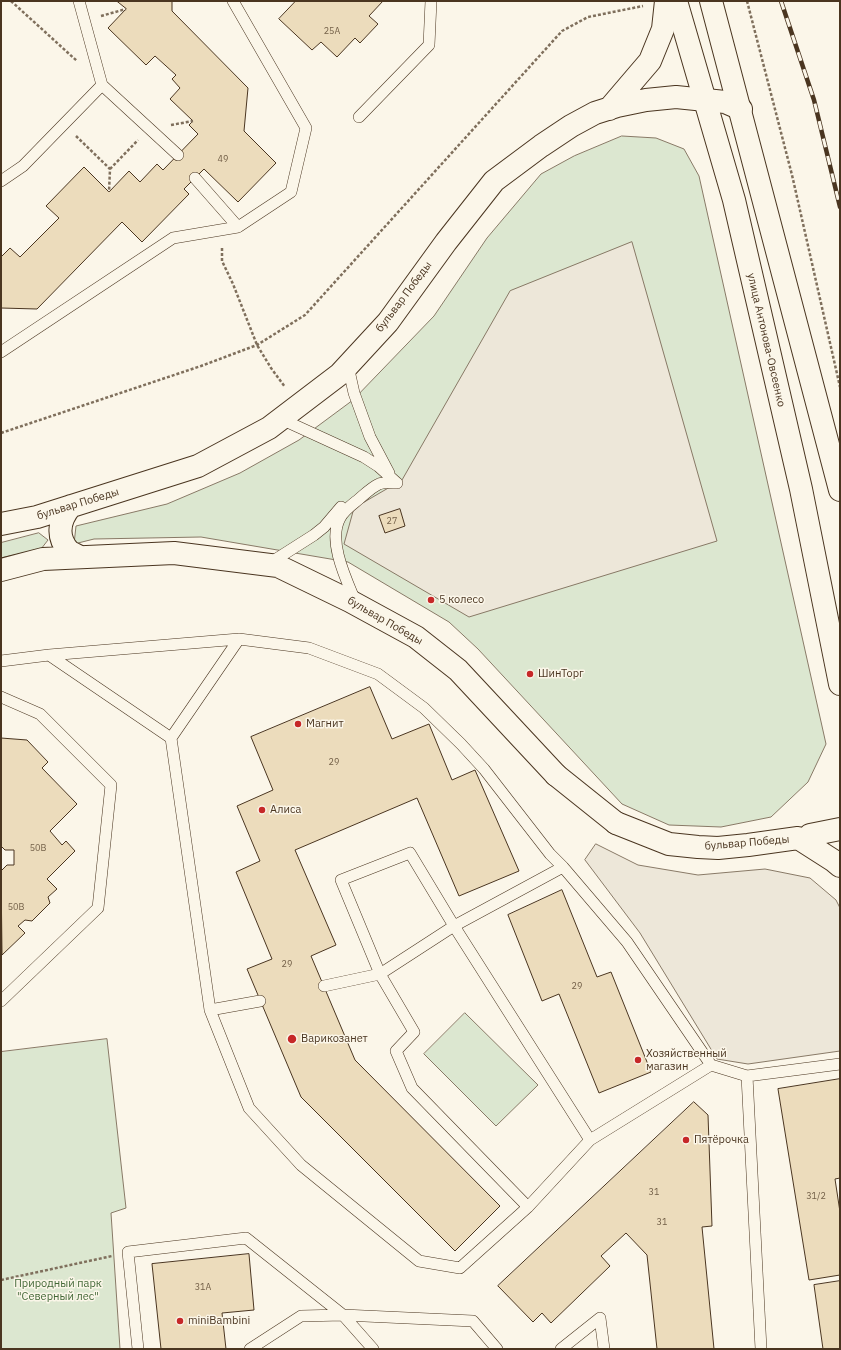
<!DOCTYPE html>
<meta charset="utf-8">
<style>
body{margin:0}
#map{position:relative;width:841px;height:1350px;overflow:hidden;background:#fbf6e9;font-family:"IBM Plex Sans",sans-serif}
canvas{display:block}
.frame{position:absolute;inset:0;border:2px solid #4a3520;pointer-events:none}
</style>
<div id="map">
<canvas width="841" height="1350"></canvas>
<div class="frame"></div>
</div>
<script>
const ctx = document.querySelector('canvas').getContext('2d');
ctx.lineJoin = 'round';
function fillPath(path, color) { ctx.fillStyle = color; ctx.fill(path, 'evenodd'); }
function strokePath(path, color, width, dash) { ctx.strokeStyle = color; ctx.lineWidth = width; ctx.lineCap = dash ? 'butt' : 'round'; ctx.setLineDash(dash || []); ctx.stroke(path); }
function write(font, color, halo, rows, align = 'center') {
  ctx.font = font + ' "IBM Plex Sans",sans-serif'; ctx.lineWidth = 3; ctx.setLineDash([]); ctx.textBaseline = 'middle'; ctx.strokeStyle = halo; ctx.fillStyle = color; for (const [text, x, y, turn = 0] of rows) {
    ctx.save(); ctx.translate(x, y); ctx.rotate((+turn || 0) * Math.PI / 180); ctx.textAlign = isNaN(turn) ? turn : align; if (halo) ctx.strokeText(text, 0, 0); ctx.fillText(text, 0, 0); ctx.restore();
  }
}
const green = new Path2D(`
 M 622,136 L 656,138 L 684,149 L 699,176 L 826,744 L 808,782 L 771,817 L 721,827 L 669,825 L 622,804 L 478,649 L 449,622 L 348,562 L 201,537 L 94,539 L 74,544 L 76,526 L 167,504 L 240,473 L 299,440 L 353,400 L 434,316 L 487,238 L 541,174 L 574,156 Z
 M 39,533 L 48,540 L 41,549 L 1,558 L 1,543 Z
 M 465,1013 L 538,1085 L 496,1126 L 424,1054 Z
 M 107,1039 L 126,1208 L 111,1213 L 120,1349 L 1,1349 L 1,1052 Z`);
fillPath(green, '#dce7d0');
strokePath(green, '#887966', 1);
const parking = new Path2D(`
 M 632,242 L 717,541 L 469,617 L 344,544 L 354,508 L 402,480 L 510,291 Z
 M 596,844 L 638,865 L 698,875 L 765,869 L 810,878 L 836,900 L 840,908 L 840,1051 L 748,1064 L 717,1059 L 640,933 L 585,860 Z`);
fillPath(parking, '#ede7d9');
strokePath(parking, '#887966', 1);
const building = new Path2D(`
 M 117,1 L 172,1 L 172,11 L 248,88 L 244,131 L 276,163 L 238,202 L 204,169 L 184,189 L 189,194 L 142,242 L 122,222 L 37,309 L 1,308 L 1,257 L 10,248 L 20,257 L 59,218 L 46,206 L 84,167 L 109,192 L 129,171 L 140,182 L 157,164 L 163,170 L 198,134 L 189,125 L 193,121 L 170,99 L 180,88 L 172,79 L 176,75 L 155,56 L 146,65 L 108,28 L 126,9 Z
 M 296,1 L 383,1 L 369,16 L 378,24 L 360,43 L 355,38 L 337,57 L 321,42 L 312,50 L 279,19 Z
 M 400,509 L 405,526 L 385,533 L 379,516 Z
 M 370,687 L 392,739 L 429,724 L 452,780 L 475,770 L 519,871 L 459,896 L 417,798 L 295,850 L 336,945 L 311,956 L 355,1060 L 500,1206 L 455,1251 L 301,1097 L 247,969 L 272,959 L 236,872 L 260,861 L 237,806 L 273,790 L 251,737 Z
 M 1,738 L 27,740 L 48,762 L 42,768 L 77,804 L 50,831 L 62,845 L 66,841 L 75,851 L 47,879 L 57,889 L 48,897 L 50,903 L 32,921 L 25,920 L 18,926 L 25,933 L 2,955 L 1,871 L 7,865 L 14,865 L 14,850 L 5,850 L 1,846 Z
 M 562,890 L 597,977 L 611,972 L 651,1072 L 599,1093 L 559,994 L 542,1001 L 508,915 Z
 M 840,1079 L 840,1178 L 835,1179 L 840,1212 L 840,1275 L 809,1280 L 778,1089 Z
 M 694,1102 L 708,1115 L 712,1226 L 702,1227 L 714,1349 L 657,1349 L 647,1255 L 626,1233 L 601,1256 L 610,1266 L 551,1323 L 542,1313 L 533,1322 L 498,1286 Z
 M 249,1254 L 254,1310 L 222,1313 L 226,1349 L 161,1349 L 152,1264 Z
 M 840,1281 L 840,1349 L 823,1349 L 814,1285 Z`);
fillPath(building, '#ecdcbc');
strokePath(building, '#4a3520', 1);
const lane = new Path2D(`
 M 79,1 L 102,85 L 178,155
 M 359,117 L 429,45 L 431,1
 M 195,178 L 238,227
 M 1,181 L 23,166 L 102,85
 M 1,352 L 173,238 L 238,227 L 291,192 L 306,128 L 233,1
 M 348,366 L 354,393 L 370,437 L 389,473
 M 281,419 L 364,457 L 378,466 L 397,483
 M 270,563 L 314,535 L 324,527 L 341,507
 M 356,603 C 347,581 327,541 340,518 C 344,510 353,504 359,499 C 365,494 372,487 379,484 C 383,482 392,483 397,483
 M 49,655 L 171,738 L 210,1010 L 260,1001
 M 1,661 L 49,655 L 239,639 L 309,648 L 378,674 L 424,708 L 461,744 L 484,769 L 550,854 L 563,867 L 627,942 L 711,1065
 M 1,697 L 40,714 L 111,785 L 98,908 L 1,1001
 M 171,738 L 239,639
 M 324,986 L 380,974 L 341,880 L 410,853 L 454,926 L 563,867
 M 210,1010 L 249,1108 L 301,1165 L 419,1261 L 460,1268 L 528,1207 L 590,1140 L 711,1065 L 747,1076
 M 528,1207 L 412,1088 L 396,1051 L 414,1032 L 380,974 L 454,926 L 590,1140
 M 138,1349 L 128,1252 L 246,1238 L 343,1315 L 473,1321 L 497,1349
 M 250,1349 L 301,1316 L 343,1315 L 373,1349
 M 561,1349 L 600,1318 L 604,1349
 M 761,1349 L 747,1076 L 840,1064`);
const secondary = new Path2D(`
 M 556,775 L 616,823`);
const primary = new Path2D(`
 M 609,109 L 650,61 L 663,29 L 666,1
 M 71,506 C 60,519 55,536 69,551 C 71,553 77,555 80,557
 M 1,524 L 37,517 L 198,466 L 269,428 L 340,374 L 388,322 L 446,242 L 494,181 L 541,146 L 571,126 L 595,113 L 617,106 L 646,100 L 676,97 L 725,102 L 741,109
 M 1,570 L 43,559 L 174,553 L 278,566 L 350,601 L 416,637 L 458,670 L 556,775
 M 616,823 L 669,844 L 698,847 L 718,848 L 748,845 L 798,838 L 834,861 L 840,866
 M 810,835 L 840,829`);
const highway = new Path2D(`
 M 676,1 L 734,200 L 801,489 L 840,684
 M 711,1 L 840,490`);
strokePath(lane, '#4a3520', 12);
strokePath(secondary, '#4a3520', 24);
strokePath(primary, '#4a3520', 24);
strokePath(highway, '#4a3520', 24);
strokePath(new Path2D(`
 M 11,1 L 77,61
 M 747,1 L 792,175 L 840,387
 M 101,16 L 126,9
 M 171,125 L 193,121
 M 76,136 L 110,169 L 109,192
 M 110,169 L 138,140
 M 222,248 L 222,261 L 233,284 L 257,345 L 271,368 L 285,387
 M 1,433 L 201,366 L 257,345 L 305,315 L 562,31 L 588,17 L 643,6
 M 1,1280 L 112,1256`), '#7f6f5c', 2.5, [3, 2]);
strokePath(lane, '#fbf6e9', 11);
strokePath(secondary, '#fbf6e9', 22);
strokePath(primary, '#fbf6e9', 22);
strokePath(highway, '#fbf6e9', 22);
const rail = new Path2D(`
 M 781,1 L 814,100 L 840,207`);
strokePath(rail, '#4a3520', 4.5);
strokePath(rail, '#fbf6e9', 3, [9]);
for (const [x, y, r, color] of [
 [431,600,4,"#c62828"],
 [530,674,4,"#c62828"],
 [298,724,4,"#c62828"],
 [262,810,4,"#c62828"],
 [292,1039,5,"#c62828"],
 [638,1060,4,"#c62828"],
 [686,1140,4,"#c62828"],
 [180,1321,4,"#c62828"]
]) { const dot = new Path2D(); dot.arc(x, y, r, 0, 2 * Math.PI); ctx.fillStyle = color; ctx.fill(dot); strokePath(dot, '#fbf6e9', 1.5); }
write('9px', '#725f47', null, [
 ["25А",332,31],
 ["49",223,159],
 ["27",392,521],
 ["29",334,762],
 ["50В",38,848],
 ["50В",16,907],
 ["29",287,964],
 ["29",577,986],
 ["31",654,1192],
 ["31/2",816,1196],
 ["31",662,1222],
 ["31А",203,1287]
]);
write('11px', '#4a3520', '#fbf6e9', [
 ["бульвар Победы",404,297,-53],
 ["улица Антонова-Овсеенко",766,340,77],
 ["бульвар Победы",78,504,-17],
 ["бульвар Победы",385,621,30],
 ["бульвар Победы",747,843,-5]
]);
write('11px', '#4a3520', '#fbf6e9', [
 ["5 колесо",439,600],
 ["ШинТорг",538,674],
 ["Магнит",306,724],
 ["Алиса",270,810],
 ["Варикозанет",301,1039],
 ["Хозяйственный",646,1054],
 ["магазин",646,1067],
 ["Пятёрочка",694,1140],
 ["miniBambini",188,1321]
], 'left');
write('11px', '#436837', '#fbf6e9', [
 ["Природный парк",58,1284],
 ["\"Северный лес\"",58,1297]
]);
</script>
